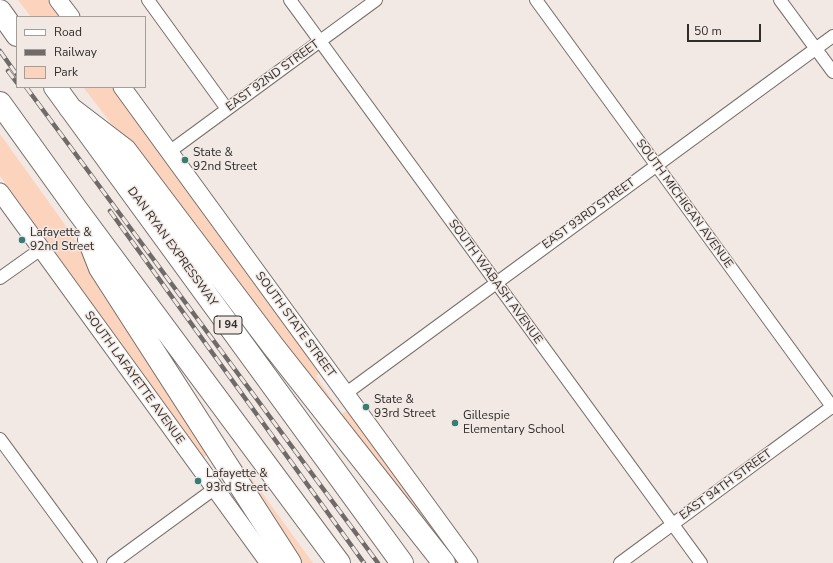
<!DOCTYPE html>
<style>
body{margin:0}
#map{position:relative;width:833px;height:563px;overflow:hidden;background:#f2e9e5;font-family:"Nunito Sans",sans-serif}
canvas{display:block}
.legend{position:absolute;left:16px;top:16px;width:130px;height:72px;box-sizing:border-box;background:#f2e9e5;border:1px solid #a49e9b;margin:0;padding:5px 7px;list-style:none;font-size:12px;color:#302d2b}
.legend li{display:flex;align-items:center;gap:8px;height:20px}
.legend b{width:20px;border:1px solid #a49e9b}
.scale{position:absolute;left:687px;top:24px;width:74px;height:18px;box-sizing:border-box;border:2px solid #302d2b;border-top:0;padding-left:5px;font-size:12px;line-height:14px;white-space:nowrap;color:#302d2b;-webkit-text-stroke:3px #f2e9e5;paint-order:stroke}
</style>
<div id="map">
<canvas width="833" height="563"></canvas>
<ul class="legend">
<li><b style="height:5px;background:#fff"></b>Road</li>
<li><b style="height:5px;background:#706b68"></b>Railway</li>
<li><b style="height:11px;background:#fcd4be"></b>Park</li>
</ul>
<div class="scale">50 m</div>
</div>
<script>
const ctx = document.querySelector('canvas').getContext('2d');
ctx.lineJoin = 'round';
function fillPath(path, color) { ctx.fillStyle = color; ctx.fill(path, 'evenodd'); }
function strokePath(path, color, width, dash) { ctx.strokeStyle = color; ctx.lineWidth = width; ctx.lineCap = dash ? 'butt' : 'round'; ctx.setLineDash(dash || []); ctx.stroke(path); }
function write(font, color, halo, rows, align = 'center') {
  ctx.font = font + ' "Nunito Sans",sans-serif'; ctx.lineWidth = 3; ctx.setLineDash([]); ctx.textBaseline = 'middle'; ctx.strokeStyle = halo; ctx.fillStyle = color; for (const [text, x, y, turn = 0] of rows) {
    ctx.save(); ctx.translate(x, y); ctx.rotate((+turn || 0) * Math.PI / 180); ctx.textAlign = isNaN(turn) ? turn : align; if (halo) ctx.strokeText(text, 0, 0); ctx.fillText(text, 0, 0); ctx.restore();
  }
}
fillPath(new Path2D(`
 M 18,0 L 48,0 L 61,17 L 31,17 Z
 M 83,87 L 112,87 L 332,387 L 330,388 L 319,373 L 316,376 L 342,414 L 346,411 L 352,418 L 459,563 L 451,563 Z
 M 0,134 L 61,219 L 118,306 L 280,563 L 231,497 L 235,494 L 207,455 L 202,458 L 0,176 Z
 M 196,402 L 313,563 L 297,563 Z`), '#fcd4be');
const minor = new Path2D(`
 M 148,0 L 227,109
 M 290,0 L 701,563
 M 536,0 L 833,408
 M 780,0 L 833,72
 M 169,152 L 376,0
 M 0,278 L 41,249
 M 345,394 L 833,36
 M 0,439 L 91,563
 M 113,563 L 214,489
 M 620,563 L 833,406`);
const secondary = new Path2D(`
 M 58,0 L 71,17
 M 122,87 L 469,563
 M 0,192 L 269,563`);
const motorway = new Path2D(`
 M 0,11 L 17,35
 M 55,87 L 402,563
 M 0,103 L 77,210 L 339,563
 M 70,108 L 125,150 L 273,346 L 444,563
 M 89,240 L 100,268 L 290,563`);
strokePath(minor, '#78706c', 14);
strokePath(secondary, '#78706c', 19);
strokePath(motorway, '#78706c', 24);
strokePath(minor, '#fff', 12);
strokePath(secondary, '#fff', 17);
strokePath(motorway, '#fff', 22);
const rail = new Path2D(`
 M 0,51 L 17,75
 M 8,71 L 17,83
 M 26,87 L 378,563
 M 110,211 L 364,563`);
strokePath(rail, '#706b68', 4.5);
strokePath(rail, '#f2e9e5', 3, [9]);
for (const [x, y, r, color] of [
 [185,160,4,"#377d73"],
 [22,240,4,"#377d73"],
 [366,407,4,"#377d73"],
 [455,423,4,"#377d73"],
 [198,481,4,"#377d73"]
]) { const dot = new Path2D(); dot.arc(x, y, r, 0, 2 * Math.PI); ctx.fillStyle = color; ctx.fill(dot); strokePath(dot, '#f2e9e5', 1.5); }
for (const [x, y, w] of [
 [228,325,28]
]) { const box = new Path2D(); box.roundRect(x - w / 2, y - 9, w, 18, 3); ctx.fillStyle = '#f2e9e5'; ctx.fill(box); strokePath(box, '#302d2b', 1); }
write('bold 11px', '#302d2b', null, [
 ["I 94",228,325]
]);
write('12px', '#302d2b', '#f2e9e5', [
 ["EAST 92ND STREET",273,76,-36],
 ["SOUTH MICHIGAN AVENUE",684,204,54],
 ["EAST 93RD STREET",589,214,-36],
 ["DAN RYAN EXPRESSWAY",172,247,54],
 ["SOUTH WABASH AVENUE",495,282,54],
 ["SOUTH STATE STREET",295,325,54],
 ["SOUTH LAFAYETTE AVENUE",134,378,54],
 ["EAST 94TH STREET",726,485,-36]
]);
write('12px', '#302d2b', '#f2e9e5', [
 ["State &",193,153],
 ["92nd Street",193,167],
 ["Lafayette &",30,233],
 ["92nd Street",30,247],
 ["State &",374,400],
 ["93rd Street",374,414],
 ["Gillespie",463,416],
 ["Elementary School",463,430],
 ["Lafayette &",206,474],
 ["93rd Street",206,488]
], 'left');
</script>
